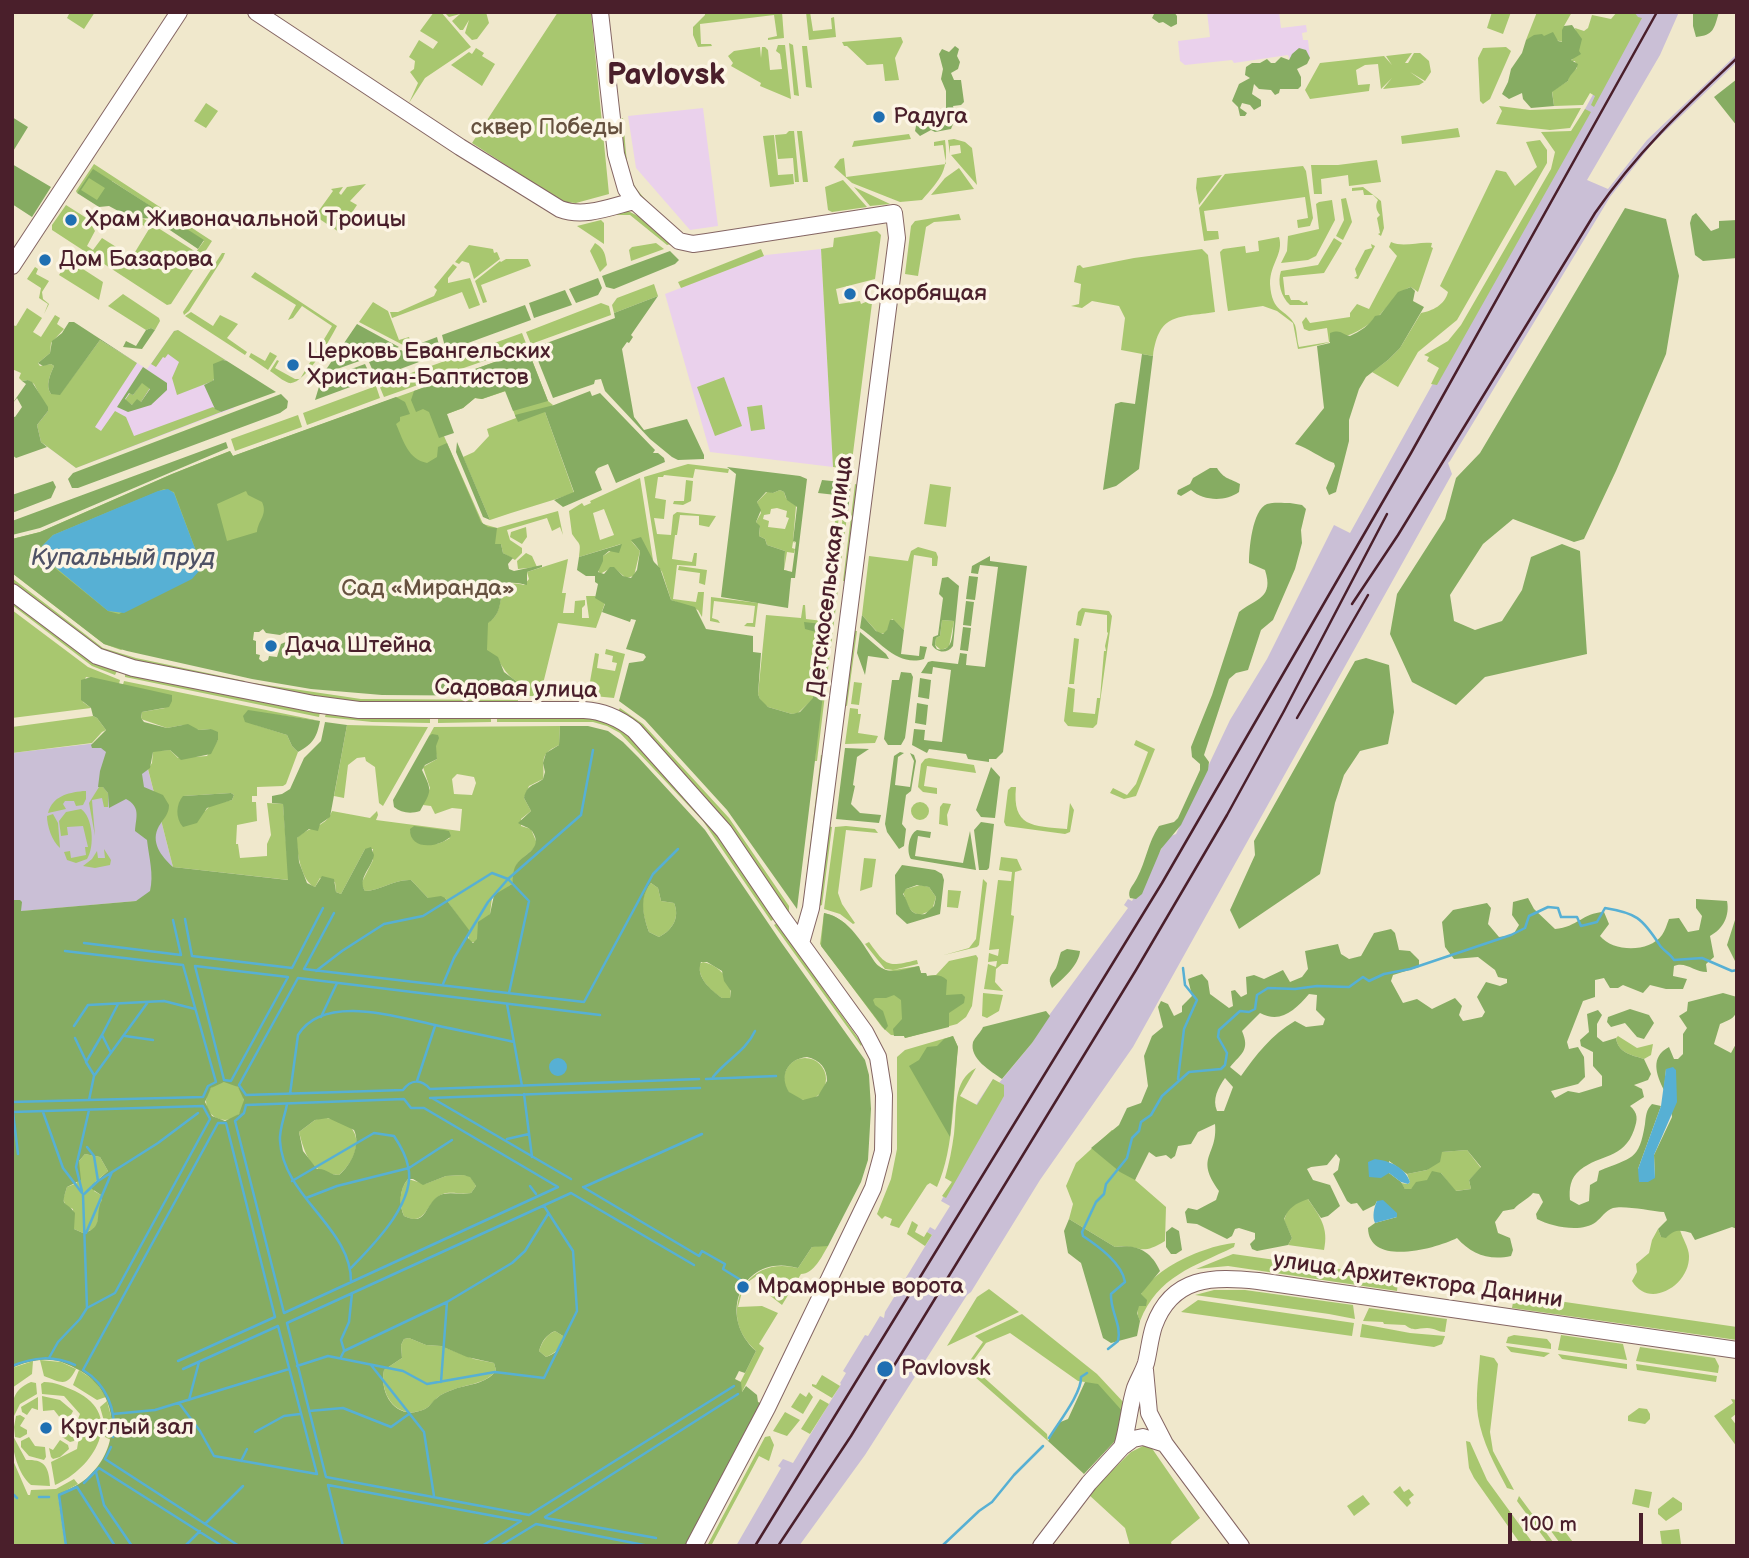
<!DOCTYPE html>
<meta charset="utf-8">
<style>
body{margin:0}
#map{position:relative;width:1749px;height:1558px;overflow:hidden;background:#f0e8cc;font-family:"Balsamiq Sans",sans-serif}
canvas{display:block}
.frame{position:absolute;inset:0;border:14px solid #4a1f2b;pointer-events:none}
.scale{position:absolute;left:1508px;top:1513px;width:135px;height:32px;box-sizing:border-box;border:4px solid #4a1f2b;border-top:0;padding-left:9px;font-size:21px;line-height:24px;white-space:nowrap;color:#4a1f2b;-webkit-text-stroke:5px #fcf5e5;paint-order:stroke}
</style>
<div id="map">
<canvas width="1749" height="1558"></canvas>
<div class="frame"></div>
<div class="scale">100 m</div>
</div>
<script>
const ctx = document.querySelector('canvas').getContext('2d');
ctx.lineJoin = 'round';
function fillPath(path, color) { ctx.fillStyle = color; ctx.fill(path, 'evenodd'); }
function strokePath(path, color, width, dash) { ctx.strokeStyle = color; ctx.lineWidth = width; ctx.lineCap = dash ? 'butt' : 'round'; ctx.setLineDash(dash || []); ctx.stroke(path); }
function write(font, color, halo, rows, align = 'center') {
  ctx.font = font + ' "Balsamiq Sans",sans-serif'; ctx.lineWidth = 7; ctx.setLineDash([]); ctx.textBaseline = 'middle'; ctx.strokeStyle = halo; ctx.fillStyle = color; for (const [text, x, y, turn = 0] of rows) {
    ctx.save(); ctx.translate(x, y); ctx.rotate((+turn || 0) * Math.PI / 180); ctx.textAlign = isNaN(turn) ? turn : align; if (halo) ctx.strokeText(text, 0, 0); ctx.fillText(text, 0, 0); ctx.restore();
  }
}
fillPath(new Path2D(`
 M 1207,12 L 1279,12 L 1281,28 L 1306,25 L 1307,32 L 1302,33 L 1303,40 L 1308,40 L 1310,57 L 1290,60 L 1288,55 L 1234,63 L 1232,60 L 1185,65 L 1180,61 L 1178,41 L 1210,37 Z
 M 703,108 L 718,226 L 690,230 L 636,168 L 628,116 Z
 M 821,249 L 833,467 L 710,452 L 665,294 L 766,255 Z
 M 178,330 L 227,361 L 234,408 L 76,468 L 41,442 L 37,425 L 100,340 L 147,369 L 174,331 Z`), '#ead1ec');
fillPath(new Path2D(`
 M 1633,12 L 1679,12 L 1660,55 L 1587,180 L 1608,189 L 1647,140 L 1737,54 L 1737,62 L 1652,144 L 1610,197 L 1450,461 L 1448,463 L 1452,474 L 1133,1047 L 1040,1180 L 971,1292 L 967,1295 L 865,1455 L 799,1546 L 736,1546 L 781,1468 L 778,1466 L 783,1459 L 793,1463 L 841,1384 L 840,1383 L 846,1373 L 843,1371 L 865,1335 L 868,1336 L 880,1316 L 884,1318 L 885,1312 L 932,1235 L 927,1232 L 930,1227 L 935,1230 L 950,1206 L 941,1201 L 990,1114 L 976,1105 L 993,1079 L 999,1083 L 1032,1043 L 1039,1029 L 1128,908 L 1124,905 L 1128,899 L 1132,901 L 1168,837 L 1176,834 L 1230,720 L 1267,659 L 1334,525 L 1350,533 L 1626,35 Z
 M 140,738 L 173,867 L 166,891 L 136,901 L 12,912 L 12,753 Z`), '#cabfd6');
fillPath(new Path2D(`
 M 70,12 L 95,12 L 84,29 L 67,18 Z
 M 434,12 L 441,12 L 471,47 L 425,78 L 409,103 L 418,83 L 410,72 L 414,69 L 415,61 L 409,57 L 419,40 L 433,49 L 438,42 L 420,31 Z
 M 444,12 L 486,12 L 489,23 L 477,39 L 472,40 L 465,33 L 469,20 L 463,30 L 460,30 L 452,21 L 460,14 L 449,17 Z
 M 558,12 L 591,12 L 609,194 L 576,203 L 563,202 L 472,143 Z
 M 705,12 L 782,12 L 784,38 L 768,40 L 768,38 L 777,36 L 774,15 L 700,24 L 701,44 L 711,44 L 712,46 L 698,47 L 693,35 L 693,27 L 705,15 Z
 M 806,12 L 810,12 L 813,31 L 832,29 L 831,18 L 834,17 L 836,37 L 809,40 Z
 M 1492,12 L 1511,12 L 1503,34 L 1487,28 Z
 M 1537,12 L 1572,12 L 1564,26 L 1563,42 L 1544,37 L 1526,40 Z
 M 1617,12 L 1634,12 L 1638,17 L 1642,18 L 1594,107 L 1591,105 L 1595,96 L 1590,93 L 1583,105 L 1554,106 L 1552,91 L 1568,81 L 1569,75 L 1577,68 L 1575,61 L 1571,61 L 1579,51 L 1575,28 L 1584,31 L 1588,28 L 1592,15 L 1611,19 Z
 M 901,37 L 903,42 L 895,58 L 899,80 L 885,81 L 883,64 L 867,65 L 847,46 L 844,46 L 842,42 Z
 M 789,43 L 793,45 L 799,96 L 794,95 Z
 M 778,45 L 785,45 L 791,99 L 760,86 L 761,83 L 731,66 L 733,63 L 728,56 L 734,51 L 760,47 L 761,58 L 762,47 L 765,47 L 768,50 L 770,70 L 782,69 L 780,54 L 776,51 Z
 M 802,46 L 807,46 L 812,88 L 806,87 Z
 M 1506,47 L 1511,51 L 1490,99 L 1483,104 L 1480,101 L 1478,58 L 1483,48 Z
 M 476,48 L 484,53 L 482,56 L 495,64 L 482,86 L 451,65 L 469,52 L 472,54 Z
 M 1412,53 L 1405,63 L 1408,63 L 1414,53 L 1420,53 L 1429,61 L 1431,72 L 1425,81 L 1410,72 L 1424,82 L 1419,85 L 1383,89 L 1392,78 L 1381,89 L 1378,64 L 1365,65 L 1356,70 L 1358,85 L 1370,84 L 1369,91 L 1310,99 L 1305,90 L 1320,63 L 1384,56 L 1392,65 L 1386,56 Z
 M 206,103 L 218,111 L 206,128 L 194,121 Z
 M 1499,106 L 1530,110 L 1581,108 L 1570,128 L 1550,130 L 1496,124 L 1502,111 Z
 M 1585,109 L 1591,112 L 1437,385 L 1431,384 L 1439,368 L 1427,361 L 1429,357 L 1424,355 L 1448,341 L 1461,325 L 1551,169 L 1555,152 L 1541,132 L 1571,131 Z
 M 623,118 C 626,140 624,174 639,192 C 649,205 663,215 674,227 C 662,216 647,206 637,194 C 624,179 621,138 620,119 Z
 M 1458,128 L 1460,137 L 1402,144 L 1401,136 Z
 M 789,131 L 794,131 L 799,182 L 795,182 L 793,158 L 778,159 L 775,135 L 786,134 Z
 M 797,131 L 802,131 L 808,182 L 803,182 Z
 M 909,134 L 911,139 L 852,147 L 854,141 Z
 M 774,135 L 778,175 L 793,174 L 794,184 L 770,187 L 763,136 Z
 M 954,139 L 965,142 L 972,148 L 977,185 L 951,155 L 961,153 L 960,145 L 950,146 L 950,154 L 948,140 Z
 M 945,140 C 949,171 941,178 922,200 L 900,202 L 852,183 L 834,167 L 840,159 L 844,158 L 846,177 L 946,164 L 943,145 L 934,146 L 934,142 Z
 M 1540,140 L 1547,150 L 1547,163 L 1457,320 L 1418,352 L 1398,387 L 1372,372 L 1388,360 L 1400,348 L 1421,313 C 1432,311 1445,305 1448,292 L 1440,286 L 1496,170 L 1506,172 L 1515,186 L 1537,167 L 1526,142 Z
 M 1377,160 L 1381,182 L 1349,186 L 1348,175 L 1321,179 L 1322,194 L 1314,194 L 1311,165 L 1338,165 Z
 M 94,164 L 212,241 L 171,304 L 167,305 L 52,230 L 52,225 L 66,205 L 88,219 L 95,231 L 87,246 L 93,250 L 102,238 L 132,257 L 149,229 L 133,219 L 144,219 L 196,252 L 204,241 L 112,181 L 97,202 L 79,191 L 77,193 L 76,191 Z
 M 1303,166 L 1306,171 L 1313,218 L 1310,226 L 1298,228 L 1297,220 L 1308,218 L 1305,197 L 1204,211 L 1207,231 L 1218,231 L 1219,239 L 1204,241 L 1199,208 L 1225,174 Z
 M 959,168 L 974,189 L 931,195 L 945,178 Z
 M 1222,175 L 1199,205 L 1196,188 L 1197,178 Z
 M 843,180 L 867,207 L 832,212 L 828,210 L 825,187 Z
 M 366,184 L 350,201 L 357,205 L 339,232 L 315,216 L 333,191 L 331,189 L 343,187 L 339,193 L 341,195 L 347,187 Z
 M 854,187 L 890,204 L 870,206 Z
 M 1363,187 L 1381,201 L 1384,228 L 1381,236 L 1378,234 L 1380,233 L 1377,218 L 1380,215 C 1376,210 1375,205 1378,200 L 1373,195 L 1364,195 L 1363,190 L 1352,191 L 1352,188 Z
 M 1346,198 L 1352,222 L 1343,240 L 1336,236 L 1344,220 L 1341,199 Z
 M 1332,200 L 1335,220 L 1316,256 L 1308,260 L 1281,263 L 1287,251 L 1288,236 L 1319,229 L 1316,204 L 1319,202 Z
 M 628,211 L 640,217 L 671,244 L 667,245 L 630,215 L 609,215 Z
 M 959,214 L 961,220 L 934,222 L 926,227 L 918,276 L 905,274 L 911,226 L 915,221 Z
 M 601,220 L 604,223 L 604,244 L 577,226 Z
 M 877,231 L 881,235 L 875,279 L 836,289 L 839,304 L 860,301 L 861,304 L 868,301 L 872,303 L 851,469 L 833,467 L 821,249 L 833,247 L 834,238 Z
 M 1279,237 C 1284,254 1270,263 1270,284 C 1272,314 1286,308 1295,325 C 1297,331 1297,341 1299,347 L 1329,342 L 1327,328 L 1309,331 L 1304,329 L 1302,322 L 1306,317 L 1310,323 L 1350,317 L 1350,313 L 1357,304 L 1369,309 L 1397,256 L 1389,247 L 1391,242 C 1404,248 1419,241 1432,243 L 1431,247 L 1433,248 L 1418,292 L 1411,287 C 1395,292 1387,310 1374,320 C 1354,337 1324,345 1298,349 L 1293,323 L 1277,311 L 1263,306 L 1228,311 L 1227,305 L 1220,252 L 1223,249 L 1245,246 L 1246,253 L 1259,251 L 1258,241 Z
 M 1334,238 L 1342,243 L 1324,273 L 1283,277 L 1285,295 L 1289,295 L 1291,300 L 1299,300 L 1304,303 L 1307,301 L 1308,305 L 1290,305 C 1281,297 1277,282 1281,271 L 1318,265 Z
 M 595,243 C 605,249 605,254 607,265 L 600,272 L 590,251 Z
 M 656,243 L 664,249 L 631,261 L 629,250 L 632,247 Z
 M 1371,244 L 1375,246 L 1358,279 L 1354,278 L 1357,276 L 1355,269 L 1365,250 L 1372,248 Z
 M 469,245 L 493,249 L 494,253 L 497,252 L 500,259 L 474,279 L 469,263 L 462,261 L 459,264 L 455,262 Z
 M 761,249 L 764,256 L 681,288 L 678,282 Z
 M 1202,249 L 1208,255 L 1215,312 C 1178,318 1159,312 1153,356 L 1121,350 L 1125,318 L 1119,306 L 1092,301 L 1082,308 L 1071,306 L 1079,304 L 1081,284 L 1074,282 L 1077,266 L 1080,265 L 1083,268 L 1134,258 Z
 M 222,253 L 225,253 L 223,258 L 189,311 L 184,315 L 183,312 Z
 M 506,259 L 528,259 L 531,266 L 481,285 L 487,302 L 483,303 L 475,281 L 500,261 L 501,262 Z
 M 69,260 L 103,282 L 99,300 L 59,275 Z
 M 453,264 L 457,267 L 448,278 L 448,283 L 470,278 L 480,305 L 469,309 L 462,292 L 392,318 L 390,312 L 398,312 L 434,296 L 437,290 L 434,287 Z
 M 35,267 L 38,269 L 36,274 L 49,281 L 42,292 L 43,299 L 49,304 L 44,314 L 48,304 L 39,298 L 41,288 L 27,279 Z
 M 255,272 L 337,326 C 331,338 304,386 289,383 C 283,381 276,375 270,371 L 277,360 L 279,361 L 275,368 L 295,379 L 300,379 L 332,326 L 302,306 L 293,318 L 288,320 L 296,305 L 251,277 Z
 M 654,284 L 658,296 L 614,313 L 612,305 L 617,298 Z
 M 123,294 L 159,318 L 160,321 L 155,330 L 151,328 L 146,330 L 108,306 Z
 M 373,302 L 388,311 L 399,340 L 409,337 L 411,343 L 403,345 L 359,322 Z
 M 601,303 L 609,306 L 611,315 L 531,344 L 526,332 Z
 M 27,308 L 42,318 L 33,332 L 41,337 L 55,315 L 60,318 L 57,324 L 64,329 L 51,343 L 50,353 L 38,363 L 40,366 L 51,364 L 54,366 C 50,375 45,386 51,394 L 60,394 L 100,340 L 137,363 L 95,427 L 101,431 L 115,411 L 126,417 L 134,436 L 213,407 L 221,412 L 76,468 L 41,442 L 37,425 L 48,411 L 34,384 L 28,380 L 22,381 L 19,378 L 21,373 L 12,369 L 12,325 L 16,326 Z
 M 191,312 L 213,326 L 220,315 L 238,324 L 227,338 L 247,352 L 245,355 L 185,316 Z
 M 178,330 L 227,361 L 223,360 L 213,381 L 177,395 L 172,378 L 179,362 L 168,354 L 165,358 L 163,357 L 156,367 L 151,364 L 174,331 Z
 M 522,333 L 527,346 L 435,378 L 431,366 Z
 M 528,350 L 548,401 L 553,405 L 545,412 L 574,493 C 546,503 518,510 490,520 L 463,457 L 474,452 L 489,436 L 487,429 L 516,418 L 506,391 L 482,399 L 475,398 L 463,408 L 436,418 L 483,524 L 497,528 L 558,511 L 563,535 L 560,527 L 552,531 L 547,518 L 507,530 L 510,540 L 522,548 L 522,553 L 515,560 L 503,553 L 501,544 L 495,545 L 489,622 C 510,608 490,576 524,585 L 529,579 L 527,572 L 568,559 L 562,593 L 566,593 L 563,613 L 574,613 L 575,601 L 585,600 L 585,605 L 582,608 L 582,618 L 589,618 L 586,596 L 595,596 L 605,603 L 596,628 L 558,623 L 540,696 L 518,696 L 516,681 C 501,671 503,660 487,651 L 344,534 L 121,650 L 104,644 L 12,573 L 12,539 L 40,532 L 172,474 L 230,451 L 233,456 Z
 M 270,352 L 277,356 L 268,370 L 249,357 L 251,353 L 265,361 Z
 M 427,367 L 432,380 L 384,397 L 379,385 Z
 M 724,377 L 742,426 L 715,436 L 697,387 Z
 M 142,382 L 150,388 L 141,402 L 132,405 L 125,400 L 130,393 L 133,395 Z
 M 376,386 L 380,398 L 307,425 L 303,413 Z
 M 762,405 L 765,429 L 751,431 L 747,407 Z
 M 298,415 L 302,427 L 235,451 L 231,439 Z
 M 688,464 L 729,469 L 728,473 L 695,469 L 693,478 L 664,475 L 663,477 L 658,477 L 655,498 L 666,500 L 664,519 L 654,518 L 657,534 L 671,535 L 673,515 L 677,512 L 716,516 L 709,527 L 699,525 L 699,516 L 680,515 L 677,535 L 675,535 L 672,559 L 692,562 L 694,553 L 697,553 L 696,566 L 677,565 L 673,599 L 696,602 L 698,592 L 704,592 L 702,617 L 698,610 L 671,600 L 662,572 L 658,566 L 644,477 Z
 M 640,478 L 653,560 L 631,541 L 640,551 L 634,576 L 626,578 L 613,567 L 600,574 L 598,570 L 603,556 L 621,544 L 579,557 C 581,541 580,546 572,534 L 569,511 L 582,503 L 584,506 L 591,503 L 590,501 ZM 604,509 L 614,535 L 600,540 L 593,513 Z
 M 686,480 L 693,481 L 691,501 L 683,505 L 673,504 L 674,501 L 684,501 Z
 M 855,484 L 858,485 L 845,581 L 843,581 Z
 M 930,484 L 951,487 L 946,527 L 924,524 Z
 M 780,490 L 784,492 L 786,498 L 796,506 L 793,541 L 796,543 L 793,542 L 792,548 L 795,549 L 794,553 L 787,552 L 784,570 L 792,572 L 784,571 L 785,551 L 767,545 L 765,539 L 759,536 L 760,528 L 756,522 L 761,513 L 757,502 L 768,491 L 773,493 ZM 777,508 L 787,511 L 786,517 L 789,518 L 785,529 L 768,527 L 769,521 L 763,519 L 764,515 L 770,514 L 771,509 Z
 M 836,515 L 839,515 L 834,563 L 829,562 Z
 M 843,515 L 847,516 L 841,563 L 837,563 Z
 M 526,527 L 527,537 L 522,544 L 510,537 L 511,532 Z
 M 918,547 L 936,552 L 938,557 L 937,566 L 932,566 L 932,558 L 914,555 L 904,630 L 892,619 L 886,633 L 879,634 L 862,615 L 869,556 L 908,561 L 911,551 Z
 M 526,553 L 532,556 L 537,567 L 518,569 L 517,561 Z
 M 679,566 L 707,570 L 705,585 L 699,583 L 700,573 L 678,570 Z
 M 12,578 L 103,648 L 136,658 L 245,681 L 244,685 L 106,654 L 16,587 L 12,584 Z
 M 821,587 L 838,589 L 831,647 L 829,648 L 828,652 L 830,653 L 817,761 L 815,761 L 819,657 L 814,698 L 798,713 L 792,714 L 768,707 L 761,702 L 758,694 L 766,615 L 801,618 L 803,605 L 805,605 L 806,619 L 823,621 L 826,614 L 828,589 Z
 M 711,597 L 758,603 L 755,627 L 744,626 L 747,623 L 753,623 L 755,606 L 714,601 L 712,618 L 718,620 L 720,623 L 710,621 Z
 M 12,600 L 91,661 L 117,671 L 115,675 L 92,666 L 12,605 Z
 M 1082,608 L 1109,611 L 1112,616 L 1097,724 L 1093,728 L 1068,726 L 1064,721 L 1068,687 L 1075,689 L 1073,712 L 1095,714 L 1097,698 L 1100,698 L 1104,651 L 1106,651 L 1105,646 L 1108,633 L 1107,632 L 1107,615 L 1085,612 L 1081,626 L 1076,625 L 1078,612 Z
 M 12,610 L 88,667 L 120,680 L 119,684 L 86,677 L 81,688 L 83,702 L 91,708 L 12,718 Z
 M 942,620 L 954,621 L 949,647 L 941,650 L 935,645 L 936,638 L 940,636 Z
 M 853,631 L 857,631 L 847,706 L 843,705 Z
 M 1074,638 L 1079,639 L 1074,684 L 1069,684 Z
 M 606,649 L 625,654 L 614,698 L 584,695 L 588,693 L 595,653 L 599,654 L 597,668 L 615,671 L 617,663 L 612,662 L 613,656 L 605,654 Z
 M 125,674 L 320,712 L 319,717 L 125,677 Z
 M 124,681 L 320,721 L 248,711 L 256,725 L 287,735 L 292,746 L 298,752 L 286,784 L 283,786 L 257,787 L 257,796 L 252,796 L 252,802 L 256,802 L 257,821 L 237,825 L 236,844 L 238,844 L 240,858 L 267,856 L 267,844 L 271,835 L 267,803 L 283,804 L 289,880 L 173,867 L 148,769 L 152,763 L 153,751 L 170,750 L 178,758 L 207,756 L 218,740 L 211,729 L 199,730 L 183,725 L 167,728 L 141,719 L 142,712 L 165,708 L 122,688 ZM 231,793 L 234,795 L 232,800 L 211,805 L 205,811 L 183,796 Z
 M 854,682 L 862,683 L 859,705 L 851,704 Z
 M 253,683 L 361,699 L 518,700 L 518,705 L 349,702 L 253,687 Z
 M 620,708 L 643,724 L 729,818 L 789,906 L 789,911 L 787,912 L 618,711 Z
 M 850,708 L 858,709 L 858,714 L 861,714 L 858,733 L 878,736 L 875,743 L 845,744 Z
 M 326,713 L 373,718 L 430,718 L 430,723 L 372,722 L 325,717 Z
 M 93,716 L 97,718 L 106,730 L 102,732 L 92,743 L 12,753 L 12,727 Z
 M 491,717 L 491,722 L 438,723 L 438,718 Z
 M 497,717 L 589,717 L 598,718 L 622,729 L 709,822 L 774,919 L 771,921 L 703,821 L 620,733 L 607,726 L 593,722 L 497,722 Z
 M 347,725 L 428,727 L 383,806 L 379,803 L 375,767 L 366,761 L 365,757 L 357,758 L 348,765 L 344,798 L 334,796 Z
 M 560,726 L 559,745 C 556,747 552,748 549,751 C 540,757 545,770 543,779 L 529,786 L 524,798 L 531,811 L 521,819 L 521,826 L 531,829 L 536,841 L 536,846 L 517,864 L 512,884 L 492,898 L 490,914 L 476,942 L 469,942 L 468,930 L 445,898 L 428,898 L 411,880 C 394,879 380,891 365,891 L 361,884 L 373,860 L 373,849 L 365,849 L 341,894 L 336,892 L 335,882 L 320,878 L 315,887 C 302,883 296,851 297,838 C 308,826 325,829 332,811 L 370,818 L 377,811 L 378,815 L 376,820 L 460,831 L 462,809 L 452,808 L 435,814 L 431,806 L 423,805 L 430,788 L 423,767 L 437,759 L 435,748 L 438,735 L 429,736 L 434,727 ZM 457,774 L 474,777 L 476,783 L 472,795 L 454,794 L 452,779 ZM 410,829 L 450,838 C 436,847 428,845 413,839 Z
 M 1136,740 L 1155,749 L 1136,796 L 1124,799 L 1110,793 L 1113,788 L 1127,795 L 1136,784 L 1148,752 L 1134,745 Z
 M 821,755 L 826,755 L 806,905 L 803,905 Z
 M 929,758 L 974,765 L 976,773 L 927,766 L 924,786 L 937,788 L 937,794 L 923,792 L 918,787 L 921,764 L 925,759 Z
 M 99,787 L 103,787 L 108,793 L 108,807 L 104,807 L 102,798 L 92,800 L 95,836 L 89,803 Z
 M 1011,787 L 1016,787 C 1012,827 1032,826 1067,829 L 1070,803 L 1074,810 L 1070,832 L 1065,834 L 1006,826 L 1004,822 L 1008,790 Z
 M 83,791 L 86,791 L 86,799 L 83,805 L 76,806 L 74,801 L 65,801 L 63,804 L 66,809 L 48,813 C 53,796 67,793 83,791 Z
 M911 811a9 9 0 1 1 18 0a9 9 0 1 1-18 0Z
 M 943,803 L 951,804 L 947,815 L 948,826 L 939,824 L 940,807 Z
 M 81,809 C 93,817 95,847 87,859 L 76,863 L 67,860 L 64,852 L 70,851 L 71,858 L 86,855 L 85,847 L 88,847 L 83,826 L 67,827 L 68,835 L 61,836 L 59,821 L 66,812 Z
 M 53,814 L 58,823 L 60,848 C 52,841 47,826 47,816 Z
 M 827,826 L 832,827 L 822,905 L 817,907 Z
 M 846,826 L 875,829 L 878,833 L 846,830 L 838,893 L 842,904 L 855,923 L 853,924 L 840,914 L 824,909 L 835,827 Z
 M 104,849 L 111,860 L 110,865 L 95,868 L 83,866 L 92,859 L 97,851 L 98,858 L 105,858 Z
 M 1001,857 L 1017,859 L 1022,870 L 1015,872 L 1011,915 L 1014,916 L 1008,964 L 1002,964 L 996,969 L 995,982 L 1003,991 L 984,989 L 988,964 L 996,967 L 997,961 L 988,962 L 989,953 L 998,956 L 999,949 L 989,950 L 998,880 L 1011,881 L 1012,872 L 999,870 Z
 M 864,858 L 876,859 L 872,887 L 860,891 Z
 M 983,879 L 987,883 L 979,945 L 977,947 L 944,955 L 969,948 L 976,939 Z
 M 651,883 L 658,888 L 661,901 L 674,903 C 680,917 673,930 659,937 L 649,932 C 643,915 638,898 651,883 Z
 M 920,885 L 929,887 L 936,897 L 932,910 L 920,915 C 907,912 907,902 903,892 L 906,889 Z
 M 948,890 L 961,891 L 958,908 L 947,907 Z
 M 824,913 C 860,921 859,958 887,971 L 919,966 L 921,973 L 926,973 L 927,976 L 936,975 L 949,961 L 976,955 L 978,958 L 972,1006 L 966,1017 L 957,1024 L 905,1038 L 904,1036 L 891,1035 L 882,1027 L 820,944 Z
 M 777,923 L 862,1044 L 861,1046 L 774,925 Z
 M 869,942 C 887,967 887,967 917,960 L 918,964 L 893,970 L 885,969 L 865,944 Z
 M 703,962 C 719,965 734,981 730,998 L 722,998 C 710,990 699,980 699,964 Z
 M 983,993 L 1003,995 L 999,1011 L 987,1018 L 982,1016 Z
 M 953,1036 L 958,1047 C 953,1090 955,1148 937,1187 L 930,1183 L 927,1185 L 899,1228 L 890,1225 L 892,1219 L 885,1216 L 882,1219 L 877,1214 L 891,1179 L 897,1149 L 897,1057 L 905,1050 Z
 M 1618,1036 L 1637,1048 L 1653,1044 L 1651,1055 L 1644,1059 C 1632,1055 1618,1053 1616,1038 Z
 M784 1079a21 21 0 1 1 42 0a21 21 0 1 1-42 0Z
 M 976,1068 L 960,1096 L 977,1105 L 993,1079 L 1004,1085 L 1004,1096 L 946,1198 L 942,1196 L 952,1182 L 945,1178 C 949,1164 952,1149 954,1134 C 957,1112 952,1080 976,1068 Z
 M206 1101a19 19 0 1 1 38 0a19 19 0 1 1-38 0Z
 M 321,1118 C 363,1117 366,1151 339,1175 C 311,1174 305,1155 299,1132 L 315,1120 Z
 M 1112,1130 L 1149,1151 L 1142,1162 L 1135,1180 L 1166,1207 L 1165,1241 C 1138,1258 1140,1243 1115,1247 L 1069,1219 L 1073,1204 L 1066,1186 L 1076,1163 Z
 M 1467,1150 L 1481,1168 L 1469,1180 L 1471,1189 L 1455,1191 L 1441,1173 L 1411,1189 L 1405,1189 L 1401,1183 L 1408,1184 L 1410,1182 L 1407,1174 L 1427,1170 L 1441,1152 Z
 M 85,1154 L 100,1157 L 108,1171 L 95,1182 L 94,1191 L 101,1195 L 102,1200 L 97,1225 L 94,1229 L 83,1233 L 74,1229 L 73,1209 L 66,1206 L 63,1199 L 67,1187 L 77,1183 L 79,1161 Z
 M 463,1175 L 470,1176 L 476,1186 L 471,1193 C 462,1195 451,1191 443,1194 C 430,1198 426,1220 414,1219 C 411,1219 407,1217 404,1216 C 399,1204 399,1189 408,1179 L 425,1184 L 446,1176 Z
 M 1307,1198 C 1320,1216 1329,1228 1324,1250 L 1288,1245 L 1292,1238 L 1284,1220 L 1289,1207 Z
 M 912,1221 L 918,1225 L 915,1232 L 924,1237 L 927,1232 L 932,1235 L 925,1246 L 907,1234 Z
 M 1658,1229 L 1661,1237 L 1673,1230 L 1680,1230 C 1682,1237 1689,1248 1689,1256 C 1690,1285 1649,1310 1632,1281 L 1637,1272 L 1636,1264 L 1649,1253 L 1652,1240 Z
 M 1235,1243 L 1234,1247 C 1193,1267 1158,1276 1140,1321 C 1122,1279 1203,1245 1235,1243 Z
 M 824,1245 L 828,1246 C 822,1256 814,1274 801,1274 L 782,1305 L 768,1294 L 758,1275 L 745,1284 C 759,1267 777,1263 798,1268 L 812,1247 Z
 M 1233,1254 L 1396,1277 L 1398,1281 L 1397,1291 L 1228,1266 L 1196,1269 Z
 M 989,1289 L 1019,1312 L 947,1346 L 977,1297 Z
 M 1214,1290 L 1245,1290 L 1353,1305 L 1355,1319 L 1329,1314 L 1195,1295 Z
 M 741,1291 L 742,1292 L 738,1307 L 762,1306 L 778,1313 L 759,1344 L 764,1348 L 741,1394 L 740,1383 L 756,1351 C 738,1334 732,1316 741,1291 Z
 M 1517,1295 L 1737,1327 L 1737,1340 L 1512,1308 L 1514,1296 Z
 M 1198,1300 L 1354,1323 L 1352,1336 L 1181,1312 Z
 M 1369,1308 L 1447,1319 L 1445,1332 C 1438,1332 1435,1328 1427,1328 C 1417,1328 1414,1332 1405,1325 L 1384,1324 L 1383,1322 L 1363,1321 Z
 M 1022,1314 L 1097,1374 L 1126,1405 L 1124,1413 L 1085,1382 L 1078,1381 L 1010,1333 L 986,1343 L 970,1365 L 1047,1434 L 1048,1441 L 967,1370 L 969,1362 L 983,1342 L 975,1336 Z
 M 1362,1324 L 1410,1333 L 1445,1336 L 1442,1344 L 1434,1347 L 1360,1337 Z
 M 555,1331 L 563,1336 C 564,1347 555,1353 546,1357 L 539,1351 C 542,1342 546,1335 555,1331 Z
 M 1514,1335 L 1547,1339 L 1551,1344 L 1551,1349 L 1506,1343 L 1508,1337 Z
 M 1561,1335 L 1623,1344 L 1627,1360 L 1558,1350 Z
 M 409,1338 L 426,1345 L 441,1346 L 474,1359 L 494,1363 L 496,1370 C 487,1384 467,1384 452,1390 C 447,1392 441,1394 437,1398 C 432,1402 431,1406 425,1409 C 397,1422 379,1394 384,1370 L 402,1358 L 401,1345 L 404,1339 Z
 M 1506,1346 L 1550,1353 L 1544,1357 L 1511,1352 Z
 M 1640,1347 L 1715,1358 L 1719,1366 L 1718,1373 L 1636,1361 Z
 M 1558,1354 L 1627,1364 L 1627,1369 L 1562,1359 Z
 M 1480,1355 L 1494,1358 L 1498,1364 L 1490,1432 L 1493,1451 L 1514,1490 L 1507,1488 C 1495,1465 1482,1442 1478,1416 C 1475,1396 1479,1375 1480,1355 Z
 M 40,1360 L 61,1362 L 76,1369 C 67,1387 62,1383 44,1376 Z
 M 33,1361 L 32,1374 L 12,1388 L 12,1368 Z
 M 1636,1364 L 1717,1376 L 1716,1382 L 1637,1370 Z
 M 79,1370 L 95,1381 L 106,1397 L 97,1400 L 73,1385 Z
 M 822,1375 L 840,1386 L 832,1398 L 812,1386 L 812,1384 L 816,1385 Z
 M 31,1382 L 36,1383 L 37,1394 L 20,1404 L 12,1420 C 12,1402 12,1390 31,1382 Z
 M 44,1382 C 55,1382 66,1387 75,1391 C 127,1416 93,1469 55,1485 L 51,1462 L 77,1449 C 79,1437 81,1430 78,1419 L 80,1414 L 64,1396 L 42,1394 L 41,1384 Z
 M 809,1392 L 813,1397 L 803,1414 L 791,1407 L 800,1393 L 806,1397 Z
 M 42,1396 L 60,1400 L 73,1411 L 71,1415 L 61,1419 L 54,1410 L 43,1411 Z
 M 38,1397 L 38,1410 L 32,1408 L 27,1415 L 22,1412 L 21,1407 Z
 M 820,1399 L 829,1404 L 810,1434 L 801,1429 Z
 M 1731,1399 L 1737,1400 L 1737,1413 L 1731,1418 L 1737,1426 L 1737,1447 L 1714,1416 L 1733,1403 Z
 M 107,1401 L 112,1420 L 111,1440 L 105,1437 L 104,1421 L 100,1407 Z
 M 1639,1408 L 1647,1409 L 1650,1414 L 1650,1419 L 1645,1424 L 1628,1421 L 1628,1416 Z
 M 785,1412 L 800,1420 L 787,1436 L 773,1431 Z
 M 20,1415 L 25,1418 L 20,1426 L 27,1430 L 27,1434 L 20,1438 L 15,1437 L 14,1427 L 16,1416 Z
 M 72,1418 L 76,1420 L 77,1434 L 74,1441 L 70,1442 L 62,1437 L 69,1426 L 65,1421 Z
 M 12,1434 L 26,1460 C 45,1459 49,1467 50,1486 L 31,1485 C 18,1474 12,1450 12,1434 Z
 M 770,1436 L 774,1445 L 769,1461 L 759,1456 L 711,1546 L 707,1546 L 765,1437 Z
 M 29,1437 L 35,1446 L 45,1447 L 46,1457 L 44,1460 L 29,1456 L 21,1447 L 21,1441 Z
 M 60,1440 L 68,1445 L 69,1449 L 60,1457 L 53,1459 L 51,1457 L 49,1448 L 53,1450 Z
 M 1466,1441 L 1470,1442 L 1487,1480 L 1535,1546 L 1522,1546 L 1474,1478 L 1469,1468 Z
 M 1143,1446 L 1151,1447 L 1200,1518 L 1171,1542 L 1172,1546 L 1130,1546 L 1125,1528 L 1088,1494 L 1131,1452 Z
 M 12,1458 L 28,1495 L 30,1495 L 31,1490 L 56,1489 L 74,1479 L 78,1484 L 58,1495 L 65,1546 L 12,1546 Z
 M 1400,1486 L 1404,1492 L 1409,1489 L 1414,1495 L 1409,1499 L 1411,1503 L 1407,1507 L 1393,1492 Z
 M 1635,1489 L 1652,1492 L 1649,1508 L 1632,1504 Z
 M 1363,1495 L 1370,1504 L 1354,1516 L 1347,1506 Z
 M 1519,1496 L 1556,1546 L 1550,1546 L 1517,1501 Z
 M 1673,1497 L 1682,1503 L 1682,1510 L 1666,1521 L 1658,1514 L 1658,1509 Z
 M 1679,1529 L 1681,1544 L 1662,1546 L 1660,1531 Z
 M 1551,1531 L 1566,1533 L 1576,1546 L 1562,1546 Z`), '#a8c76f');
fillPath(new Path2D(`
 M 1155,12 L 1174,12 L 1177,16 L 1177,24 L 1171,27 L 1163,22 L 1159,23 L 1152,18 Z
 M 1693,12 L 1719,12 C 1714,29 1714,35 1696,37 L 1693,26 Z
 M 1572,25 L 1582,39 L 1579,51 L 1581,54 L 1571,60 L 1578,64 C 1576,72 1570,73 1568,81 L 1552,92 L 1554,106 L 1531,108 L 1523,99 L 1522,93 L 1509,99 L 1502,94 L 1508,82 L 1511,69 L 1522,53 L 1526,40 L 1534,35 L 1542,34 L 1544,36 L 1553,32 L 1558,41 L 1562,42 L 1562,30 L 1564,26 Z
 M 955,46 L 959,49 L 957,56 L 960,62 L 958,69 L 951,73 L 954,80 L 961,80 L 964,102 L 961,105 L 953,106 L 956,117 L 951,129 L 935,132 L 931,130 L 920,136 L 915,131 L 917,121 L 923,119 L 931,124 L 946,116 L 946,91 L 941,79 L 943,69 L 939,54 L 942,49 L 949,52 Z
 M 1299,48 L 1306,50 L 1310,58 L 1307,64 L 1297,69 L 1301,77 L 1301,86 L 1298,89 L 1280,89 L 1279,93 L 1275,95 L 1271,90 L 1259,89 L 1254,84 L 1252,94 L 1261,100 L 1261,106 L 1254,110 L 1250,105 L 1242,103 L 1240,108 L 1247,113 L 1245,116 L 1240,116 L 1238,107 L 1232,101 L 1239,84 L 1250,78 L 1245,75 L 1246,67 L 1252,63 L 1260,63 L 1267,59 L 1271,63 L 1275,63 L 1281,57 L 1289,60 L 1292,54 Z
 M 1737,79 L 1737,126 L 1714,97 Z
 M 12,117 L 28,127 L 12,153 Z
 M 12,164 L 51,187 L 32,217 L 12,204 Z
 M 93,169 L 204,240 L 198,249 L 152,218 L 133,219 L 109,206 L 99,207 L 77,193 ZM 89,178 L 105,188 L 97,200 L 81,190 Z
 M 1625,208 L 1666,219 L 1679,276 L 1666,354 L 1616,471 L 1584,539 L 1574,542 L 1513,519 L 1483,544 L 1450,595 L 1454,621 L 1475,630 L 1502,621 L 1522,590 L 1531,557 L 1562,544 L 1580,551 L 1587,654 L 1485,677 L 1456,705 L 1412,682 L 1390,634 L 1397,594 L 1445,519 L 1456,478 L 1480,453 Z
 M 1696,213 L 1711,231 L 1719,228 L 1719,221 L 1737,220 L 1737,258 L 1703,261 L 1695,255 L 1690,223 L 1692,216 Z
 M 670,251 L 679,260 L 675,264 L 614,289 L 606,287 L 602,276 Z
 M 598,278 L 602,288 L 598,295 L 576,303 L 569,289 Z
 M 1411,287 L 1415,291 L 1413,301 L 1424,307 L 1400,348 L 1388,360 L 1366,377 L 1359,389 L 1349,420 L 1349,441 L 1336,492 L 1329,495 L 1326,488 L 1335,466 L 1334,463 C 1320,458 1309,448 1295,444 L 1324,408 L 1317,346 L 1330,343 L 1330,333 C 1341,329 1341,334 1350,336 C 1359,332 1370,325 1375,316 L 1380,315 L 1398,292 Z
 M 565,290 L 572,305 L 534,318 L 529,303 Z
 M 658,296 L 631,335 L 633,337 L 629,343 L 627,342 L 622,349 L 634,417 L 644,430 L 687,419 L 704,455 L 704,459 L 678,460 L 672,457 L 650,439 L 605,391 L 601,379 L 595,380 L 594,384 L 553,398 L 533,348 L 615,318 L 614,313 Z
 M 525,305 L 531,320 L 446,351 L 442,335 Z
 M 69,322 L 74,322 L 137,363 L 100,340 L 60,395 L 51,394 C 45,386 50,375 54,366 L 51,364 L 43,366 L 38,363 L 50,353 L 52,341 L 62,333 Z
 M 357,324 L 399,347 L 323,374 Z
 M 151,328 L 155,330 L 142,349 L 123,347 L 126,341 L 136,346 L 146,330 Z
 M 437,337 L 441,353 L 426,359 L 408,348 Z
 M 401,350 L 419,362 L 376,378 L 369,362 Z
 M 528,350 L 548,401 L 513,411 L 505,391 L 482,399 L 475,398 L 463,408 L 447,414 L 454,433 L 439,438 L 429,412 L 423,409 L 416,412 L 411,400 L 414,391 Z
 M 1142,354 L 1153,356 L 1139,469 L 1116,486 L 1103,490 L 1115,404 L 1121,402 L 1135,404 Z
 M 223,360 L 227,361 L 276,392 L 221,412 L 215,409 L 204,385 L 214,380 L 213,364 Z
 M 365,364 L 372,379 L 315,400 L 321,380 Z
 M 143,367 L 167,383 L 167,390 L 151,405 L 128,412 L 117,407 ZM 142,383 L 150,389 L 141,402 L 137,399 L 132,405 L 125,399 L 129,393 L 133,395 Z
 M 28,380 L 32,382 L 48,407 L 48,411 L 37,425 L 41,442 L 47,447 L 16,458 L 12,455 L 12,416 L 15,417 L 22,407 L 17,398 L 12,404 L 26,384 L 22,381 Z
 M 590,391 L 592,396 L 600,393 L 655,450 L 653,453 L 658,453 L 664,458 L 665,462 L 616,483 L 608,464 L 598,468 L 595,472 L 602,490 L 563,507 L 554,500 L 574,492 L 545,412 L 518,422 L 515,415 L 554,405 Z
 M 281,394 L 288,401 L 287,408 L 280,413 L 78,488 L 72,488 L 68,479 L 73,473 Z
 M 396,397 L 405,402 L 410,414 L 400,417 L 400,421 L 396,424 C 404,442 408,459 427,463 L 437,457 L 438,447 L 447,443 L 481,522 L 488,527 L 497,528 L 495,544 L 501,544 L 503,553 L 513,558 L 508,564 L 509,569 L 514,571 L 542,565 L 542,567 L 527,572 L 527,585 C 522,584 515,582 509,583 C 496,588 507,611 488,623 L 487,650 L 498,657 L 504,672 L 516,681 L 518,696 L 382,695 L 311,689 L 252,679 L 127,651 L 104,644 L 12,573 L 12,539 L 40,532 L 172,474 L 230,451 L 233,456 ZM 164,489 L 174,492 L 199,559 L 200,568 L 119,614 L 108,611 L 45,560 L 42,555 L 42,546 L 53,535 ZM 246,491 L 248,495 L 262,502 C 268,515 258,520 257,532 L 227,541 L 217,504 ZM 263,629 L 266,633 L 280,635 L 286,632 L 291,644 L 288,641 L 281,644 L 277,657 L 269,656 L 268,660 L 263,662 L 259,659 L 260,655 L 256,654 L 256,641 L 253,640 L 254,632 L 259,632 Z
 M 226,442 L 228,448 L 40,528 L 12,535 L 12,521 Z
 M 457,442 L 490,520 L 483,517 L 456,452 Z
 M 727,467 L 800,476 L 807,479 L 795,578 L 791,578 L 788,608 L 721,597 L 736,474 ZM 780,490 L 784,492 L 787,500 L 797,507 L 793,541 L 796,542 L 792,572 L 784,570 L 785,551 L 767,545 L 765,539 L 759,536 L 760,526 L 756,522 L 761,510 L 757,502 L 766,492 L 773,493 Z
 M 1210,468 L 1217,468 C 1224,479 1229,478 1240,484 L 1239,492 C 1225,502 1204,501 1191,490 L 1181,496 L 1177,494 L 1178,490 L 1190,484 L 1193,478 Z
 M 822,480 L 851,483 L 848,512 L 844,512 L 845,496 L 818,493 Z
 M 53,481 L 56,487 L 51,498 L 12,513 L 12,495 Z
 M 1290,503 L 1302,505 L 1306,509 L 1301,530 L 1302,543 L 1295,569 L 1273,620 L 1261,630 L 1248,670 L 1236,673 L 1229,679 L 1204,755 L 1209,762 L 1208,770 L 1181,825 L 1161,849 L 1142,894 L 1136,899 L 1130,898 C 1127,890 1133,886 1137,878 C 1146,861 1148,842 1159,826 L 1174,822 L 1178,818 L 1200,770 L 1200,764 L 1192,757 L 1191,747 L 1212,695 L 1239,612 C 1257,598 1274,598 1265,570 L 1249,563 C 1249,550 1252,510 1267,504 C 1273,502 1283,503 1290,503 Z
 M 641,537 L 654,562 L 660,568 L 671,600 L 695,607 L 706,629 L 753,636 L 753,652 L 761,653 L 758,694 L 760,699 L 768,707 L 792,714 L 800,712 L 813,698 L 820,654 L 828,653 L 797,909 L 727,810 L 645,720 L 619,701 L 629,663 L 643,661 L 646,657 L 644,654 L 626,649 L 636,620 L 631,619 L 630,622 L 602,612 L 605,604 L 595,598 L 598,584 L 595,582 L 595,576 L 586,576 L 577,570 L 579,557 L 622,544 L 619,553 L 609,551 L 603,556 L 603,561 L 598,572 L 604,574 L 610,567 L 614,567 L 623,576 L 631,578 L 637,570 L 640,551 L 631,540 Z
 M 990,556 L 990,561 L 1027,566 L 1003,752 L 996,759 L 989,759 L 989,762 L 968,759 L 966,754 L 929,749 L 927,753 L 912,745 L 914,729 L 925,730 L 924,740 L 942,742 L 951,670 L 933,667 L 932,674 L 921,673 L 928,662 L 932,661 L 958,664 L 960,653 L 967,654 L 966,665 L 985,667 L 998,567 L 980,565 L 978,574 L 971,573 L 972,566 Z
 M 969,576 L 978,577 L 975,600 L 966,599 Z
 M 948,577 L 959,586 L 953,646 C 947,654 937,653 932,645 L 933,637 L 938,635 L 943,598 L 939,594 L 942,578 ZM 942,620 L 954,621 C 952,634 954,653 937,649 L 935,645 L 936,638 L 940,636 Z
 M 966,601 L 974,602 L 971,626 L 963,625 Z
 M 862,615 L 876,631 L 883,634 L 887,630 L 890,620 L 894,620 L 904,630 L 901,654 L 919,656 L 920,646 L 927,647 L 924,659 C 897,667 880,641 860,628 Z
 M 804,622 L 831,625 L 829,647 L 822,646 L 816,632 L 805,629 Z
 M 963,627 L 971,628 L 968,651 L 960,650 Z
 M 860,632 L 886,654 L 889,659 L 868,656 L 865,675 L 857,653 Z
 M 1366,658 L 1389,665 L 1394,712 L 1388,744 L 1360,751 L 1344,775 L 1335,803 L 1320,874 L 1239,929 L 1230,910 L 1255,855 L 1254,841 L 1355,661 Z
 M 901,672 L 911,673 L 913,677 L 905,738 L 901,745 L 888,745 L 884,739 L 892,680 L 899,680 Z
 M 91,677 L 172,695 L 172,701 L 169,707 L 142,712 L 141,718 L 144,722 L 167,728 L 188,724 L 199,730 L 211,729 L 218,732 L 218,740 L 211,754 L 181,760 L 170,750 L 153,752 L 150,768 L 142,774 L 144,787 L 163,795 L 169,805 C 169,814 164,818 159,826 C 150,842 161,856 173,867 L 288,880 L 283,804 L 272,803 L 272,796 L 282,794 L 290,789 L 304,758 L 321,741 L 325,722 L 347,725 L 330,817 L 320,824 L 318,831 L 309,829 L 297,838 L 299,862 L 307,883 L 315,887 L 322,876 L 334,879 L 336,892 L 341,894 L 365,849 L 371,847 L 374,855 C 372,868 357,878 365,891 C 380,891 394,879 411,880 L 428,898 L 441,896 L 445,898 L 469,930 L 468,938 L 473,943 L 477,939 L 478,922 L 490,914 L 494,895 L 512,884 C 513,879 513,871 515,867 C 521,854 545,850 532,831 C 529,827 522,826 518,823 L 531,811 L 524,798 C 527,784 534,786 543,779 L 545,772 L 543,763 L 546,753 L 559,745 L 560,726 L 588,726 L 608,731 L 623,742 L 638,757 L 705,830 L 781,942 L 865,1060 L 869,1075 L 871,1109 L 868,1160 L 861,1182 L 828,1246 L 812,1247 L 798,1268 C 744,1252 715,1314 756,1351 L 745,1373 L 739,1371 L 735,1379 L 741,1382 L 742,1392 L 746,1386 L 757,1395 L 758,1402 L 763,1404 L 685,1546 L 65,1546 L 58,1494 C 69,1489 82,1484 90,1475 C 122,1445 119,1392 79,1370 C 69,1365 60,1360 49,1360 C 36,1359 24,1363 12,1368 L 12,900 L 20,900 L 22,902 L 21,911 L 136,901 L 150,891 C 154,874 149,858 147,840 L 135,831 C 136,817 141,807 126,799 L 109,808 L 108,793 L 103,787 L 98,787 L 100,771 L 106,752 L 101,748 L 92,748 L 91,745 L 106,730 L 97,718 L 93,716 L 91,708 L 81,700 L 81,680 ZM 651,883 L 658,888 L 661,901 L 674,903 C 680,917 673,930 659,937 L 649,932 C 643,915 639,898 651,883 ZM 701,962 L 707,962 L 722,971 L 724,981 L 731,991 L 730,998 L 722,998 C 711,990 695,977 701,962 ZM 807,1057 C 820,1060 827,1068 827,1081 L 818,1096 L 803,1100 L 789,1092 C 779,1076 787,1059 807,1057 ZM 224,1082 L 238,1087 L 244,1100 L 239,1114 L 225,1121 L 212,1116 L 205,1102 L 211,1088 ZM 328,1118 L 354,1130 C 361,1145 351,1165 339,1175 C 329,1175 327,1168 317,1169 L 303,1151 L 299,1132 L 315,1120 ZM 85,1154 L 100,1157 L 108,1171 L 92,1185 L 92,1189 L 101,1195 L 102,1200 C 94,1214 105,1228 83,1233 L 74,1229 L 75,1213 C 65,1199 60,1209 67,1187 L 81,1180 L 79,1161 ZM 463,1175 L 470,1177 L 476,1186 L 471,1193 C 462,1195 452,1192 443,1194 C 428,1198 427,1220 415,1219 C 411,1219 407,1217 404,1216 C 399,1205 399,1189 408,1179 L 413,1179 L 423,1185 L 446,1176 ZM 555,1331 L 563,1336 C 564,1347 555,1354 546,1357 L 539,1351 C 542,1341 546,1335 555,1331 ZM 409,1338 L 426,1345 L 441,1346 L 467,1357 L 494,1363 L 496,1370 C 487,1385 466,1384 452,1390 C 447,1392 441,1394 437,1398 C 432,1401 431,1406 425,1409 C 397,1422 379,1395 384,1370 L 402,1358 L 401,1345 L 404,1339 Z
 M 920,678 L 931,680 L 929,699 L 918,697 Z
 M 917,703 L 928,705 L 926,725 L 915,723 Z
 M 248,710 L 320,721 C 317,737 313,744 298,752 L 292,746 L 287,735 L 245,722 L 243,716 Z
 M 432,734 L 438,735 L 439,738 L 436,746 L 437,759 L 425,765 L 422,770 C 432,791 432,790 420,811 C 411,814 401,813 394,807 L 393,800 L 429,736 Z
 M 845,748 L 869,749 L 857,757 L 853,785 L 855,786 L 851,804 L 860,813 L 881,815 L 879,823 L 836,819 Z
 M 900,752 L 904,753 L 898,757 L 895,785 L 910,787 L 914,761 L 910,753 L 914,755 L 916,761 L 911,791 L 906,795 L 902,824 L 906,829 L 904,846 L 899,849 L 887,832 L 885,824 L 894,756 Z
 M 991,767 L 1000,777 L 995,818 L 981,817 L 976,810 Z
 M 231,793 L 234,795 L 232,800 L 207,808 L 197,823 L 183,827 C 175,818 176,804 183,796 Z
 M 981,822 L 994,824 L 989,868 L 987,870 L 979,870 L 974,830 Z
 M 414,826 L 444,830 L 449,831 L 451,836 C 440,848 409,851 410,829 Z
 M 917,830 L 931,832 L 930,838 L 918,836 L 915,856 L 963,863 L 970,831 L 976,870 L 911,859 C 906,851 909,834 917,830 Z
 M 902,865 L 935,870 L 942,874 L 944,880 L 940,914 L 907,924 L 896,914 L 895,875 ZM 917,885 L 929,887 L 936,897 L 934,906 L 925,914 C 907,916 910,904 903,894 L 906,889 Z
 M 1737,896 L 1737,965 L 1727,945 L 1735,920 Z
 M 1528,898 L 1534,909 L 1555,929 C 1578,927 1582,913 1604,912 L 1609,924 L 1600,936 C 1613,952 1649,953 1662,935 C 1665,931 1667,924 1669,919 L 1679,918 L 1688,932 L 1699,930 L 1702,916 L 1696,908 L 1696,899 L 1727,901 C 1730,916 1723,929 1710,936 L 1714,957 L 1706,964 L 1707,972 C 1694,972 1686,961 1674,966 L 1673,976 L 1687,979 L 1683,989 L 1666,989 L 1650,985 L 1643,993 L 1623,985 L 1618,988 L 1610,988 L 1604,978 L 1595,980 L 1595,997 L 1583,1001 L 1567,1042 L 1569,1049 L 1578,1047 L 1584,1057 L 1585,1077 L 1578,1084 L 1551,1091 L 1555,1098 L 1568,1091 L 1579,1093 L 1602,1086 L 1602,1076 L 1593,1066 L 1593,1052 L 1581,1046 L 1580,1040 L 1589,1032 L 1587,1014 L 1598,1010 L 1602,1015 L 1597,1024 L 1597,1037 L 1603,1042 L 1616,1038 C 1618,1053 1632,1055 1644,1059 L 1651,1074 L 1648,1080 L 1634,1085 L 1642,1089 L 1644,1097 L 1630,1106 C 1638,1113 1638,1119 1634,1130 C 1624,1159 1600,1154 1580,1170 C 1570,1178 1569,1189 1570,1200 L 1579,1205 L 1589,1201 L 1590,1185 L 1597,1181 L 1599,1171 C 1632,1157 1639,1161 1645,1124 C 1646,1116 1646,1110 1652,1104 L 1661,1106 L 1638,1169 L 1655,1178 L 1654,1155 L 1672,1117 L 1666,1069 L 1664,1090 C 1656,1074 1650,1057 1669,1047 L 1674,1059 L 1678,1059 L 1683,1054 L 1683,1034 L 1687,1028 L 1679,1016 L 1687,1011 L 1688,1002 L 1723,993 L 1737,997 C 1737,1016 1737,1017 1720,1024 L 1714,1044 L 1731,1053 L 1737,1042 L 1737,1229 L 1732,1227 L 1695,1240 L 1691,1233 C 1680,1230 1675,1229 1666,1238 L 1661,1237 L 1658,1229 L 1667,1220 L 1664,1212 C 1651,1211 1624,1205 1613,1208 C 1605,1211 1602,1217 1596,1222 C 1582,1233 1552,1227 1537,1219 L 1536,1214 L 1543,1202 L 1539,1194 L 1533,1193 C 1527,1200 1520,1202 1514,1209 L 1503,1211 L 1495,1222 L 1498,1233 L 1510,1238 L 1513,1250 L 1511,1256 C 1489,1261 1471,1254 1457,1238 C 1435,1249 1369,1267 1368,1228 L 1375,1223 L 1397,1217 L 1377,1201 L 1375,1205 L 1363,1211 L 1357,1203 L 1351,1204 L 1347,1201 L 1333,1174 L 1338,1170 L 1340,1159 L 1336,1154 L 1327,1165 L 1311,1167 L 1307,1169 L 1313,1180 L 1330,1185 L 1340,1206 L 1328,1216 L 1321,1218 L 1308,1199 C 1295,1204 1289,1207 1284,1219 L 1292,1238 L 1288,1245 L 1257,1251 L 1252,1249 L 1250,1244 L 1255,1239 L 1255,1233 L 1239,1228 L 1235,1229 L 1232,1236 L 1227,1239 L 1197,1224 L 1187,1223 L 1185,1212 L 1188,1208 L 1197,1210 L 1216,1200 L 1219,1191 C 1194,1156 1218,1157 1215,1124 L 1198,1132 L 1191,1144 L 1178,1146 L 1175,1156 L 1171,1159 L 1166,1155 L 1156,1157 L 1149,1152 L 1135,1180 L 1120,1172 L 1091,1148 L 1119,1125 L 1127,1108 L 1141,1103 L 1148,1086 L 1144,1056 L 1152,1036 L 1163,1027 L 1158,1007 L 1161,1001 L 1168,1004 L 1174,1016 L 1182,1012 L 1182,1006 L 1192,996 L 1188,979 L 1202,974 L 1208,981 L 1210,994 L 1229,1008 L 1233,1006 L 1231,991 L 1235,990 L 1241,997 L 1247,994 L 1246,977 L 1254,975 L 1264,979 L 1283,970 L 1290,982 L 1302,977 L 1308,969 L 1305,951 L 1338,944 L 1341,954 L 1349,959 L 1361,956 L 1374,933 L 1391,929 L 1395,933 L 1399,950 L 1410,951 L 1419,960 L 1419,967 L 1393,975 L 1391,981 L 1403,1003 L 1417,999 L 1432,1009 L 1455,998 L 1462,1006 L 1459,1015 L 1463,1021 L 1482,1017 L 1485,1012 L 1477,997 L 1486,982 L 1500,986 L 1507,983 L 1507,979 L 1498,977 L 1495,970 L 1478,957 L 1454,959 L 1445,947 L 1442,922 L 1453,910 L 1487,903 L 1491,908 L 1488,924 L 1499,937 L 1513,935 L 1519,925 L 1512,915 L 1513,902 ZM 1309,994 L 1317,995 L 1316,1010 L 1325,1019 L 1323,1025 L 1306,1027 L 1295,1021 C 1271,1035 1256,1055 1241,1076 L 1230,1067 C 1242,1053 1250,1050 1242,1031 L 1260,1013 C 1281,1024 1295,1010 1309,994 ZM 1225,1078 L 1233,1087 L 1224,1111 L 1217,1111 C 1212,1099 1218,1088 1225,1078 ZM 1467,1150 L 1481,1167 L 1469,1180 L 1471,1189 L 1456,1191 L 1441,1173 L 1432,1171 L 1427,1180 L 1416,1182 L 1411,1189 L 1405,1189 L 1401,1182 L 1389,1173 L 1389,1161 L 1407,1174 L 1427,1170 L 1440,1162 L 1442,1152 Z
 M 824,913 C 850,918 863,945 877,965 C 890,976 904,969 919,966 L 921,973 L 926,973 L 927,976 C 935,975 941,974 947,980 L 946,995 L 962,994 L 965,997 L 964,1003 L 949,1013 L 949,1027 L 905,1038 L 904,1036 L 894,1036 L 893,1029 L 902,1019 L 901,1000 L 894,995 L 886,998 L 875,998 L 873,1000 L 875,1005 L 883,1011 L 888,1026 L 885,1030 L 821,946 Z
 M 1067,949 L 1080,951 C 1079,965 1063,979 1052,988 C 1047,978 1051,976 1056,968 C 1058,964 1059,957 1061,952 Z
 M 1630,1009 L 1649,1015 L 1654,1023 L 1644,1039 L 1637,1037 L 1625,1023 L 1611,1027 L 1607,1022 L 1608,1017 Z
 M 1046,1011 L 1050,1016 L 1032,1043 L 1002,1079 C 991,1071 969,1059 973,1042 C 975,1037 981,1032 983,1027 Z
 M 953,1036 L 958,1047 L 950,1137 L 909,1066 L 919,1060 L 927,1047 L 937,1046 L 944,1039 Z
 M 1069,1219 L 1115,1247 C 1137,1244 1151,1251 1160,1271 L 1141,1294 L 1147,1300 L 1146,1306 L 1139,1306 L 1137,1313 L 1140,1321 L 1137,1336 L 1111,1343 L 1103,1338 L 1081,1263 L 1068,1253 L 1064,1231 Z
 M 1172,1227 L 1179,1231 L 1182,1250 L 1176,1254 L 1171,1254 L 1166,1247 L 1166,1232 Z
 M 1085,1382 L 1098,1384 L 1124,1413 L 1115,1441 L 1084,1474 L 1048,1441 L 1058,1423 L 1068,1419 Z`), '#86ac62');
fillPath(new Path2D(`
 M 168,489 L 174,493 L 199,559 L 199,571 L 192,579 L 124,613 L 108,611 L 43,557 L 42,546 L 53,535 L 158,491 Z
 M549 1067a9 9 0 1 1 18 0a9 9 0 1 1-18 0Z
 M 1673,1067 L 1676,1070 L 1677,1102 L 1654,1155 L 1655,1178 L 1648,1182 L 1639,1182 L 1638,1169 L 1661,1106 L 1666,1069 Z
 M 1375,1159 C 1390,1161 1405,1167 1410,1182 L 1408,1184 L 1401,1182 L 1389,1173 L 1381,1178 L 1369,1177 L 1368,1162 Z
 M 1383,1200 L 1397,1213 L 1397,1217 L 1375,1223 C 1372,1217 1374,1207 1377,1201 Z`), '#57b0d4');
strokePath(new Path2D(`
 M 334,913 L 304,969 L 584,1002 L 653,874 L 678,849
 M 185,919 L 192,956 L 292,968 L 323,908
 M 84,943 L 181,955 L 173,920
 M 195,966 L 288,977 L 231,1081 L 224,1080 Z
 M 316,971 L 342,951 L 384,924 L 423,916 L 492,873 L 508,879 L 529,901 L 509,993
 M 443,984 L 454,958 L 488,902 L 508,879 L 581,815 L 593,750
 M 507,1004 L 522,1086
 M 600,1015 L 298,978 L 239,1085 L 246,1095 L 403,1090 C 411,1079 421,1079 430,1089 L 699,1079
 M 321,1017 L 337,983
 M 74,1026 L 88,1005 L 164,1001 L 195,1009
 M 125,1036 L 153,1040
 M 75,1038 L 86,1061
 M 111,1053 L 102,1035 L 118,1004
 M 94,1075 L 86,1062 L 102,1035
 M 713,1077 C 726,1060 746,1051 755,1031
 M 706,1079 L 776,1076
 M 1178,1079 L 1184,1029 L 1197,1000 L 1185,985 L 1183,968
 M 417,1081 L 435,1026
 M 290,1094 L 298,1035 C 323,993 398,1017 435,1025 C 461,1031 488,1036 514,1042
 M 524,1094 L 532,1157
 M 430,1098 L 700,1088
 M 432,1098 L 571,1179
 M 404,1099 L 411,1108 L 424,1108 L 558,1187 L 284,1313 L 235,1121 L 244,1113 L 246,1105 Z
 M 89,1100 L 94,1076 L 148,1002
 M 12,1102 L 203,1097 L 208,1086 L 216,1082 L 183,965 L 65,951
 M 287,1104 C 285,1116 279,1129 280,1141 C 283,1197 352,1228 351,1282
 M 43,1112 L 63,1168 L 82,1193
 M 507,1139 L 529,1134
 M 87,1147 L 94,1156 L 98,1181
 M 18,1154 L 13,1112 L 203,1106 L 210,1119 L 115,1293 L 87,1308 L 80,1319 L 58,1342 L 49,1358
 M 292,1181 L 374,1133 L 394,1136 C 400,1145 406,1156 408,1166 C 417,1202 373,1245 351,1268
 M 530,1186 L 536,1194
 M 583,1187 L 699,1256 L 702,1251 L 725,1264 L 723,1269 L 744,1282
 M 584,1187 L 702,1134
 M 82,1191 L 76,1167 L 89,1110
 M 306,1198 L 337,1186 L 409,1168 L 452,1140
 M 86,1233 L 112,1172
 M 694,1265 L 571,1193 L 287,1323 L 326,1477 L 529,1515 L 734,1386
 M 87,1308 L 83,1195 L 98,1181 L 158,1143 L 198,1113
 M 1108,1349 L 1118,1341 C 1122,1325 1110,1311 1111,1294 L 1125,1282 C 1122,1263 1098,1246 1083,1236 L 1082,1232 L 1096,1202 L 1104,1194 L 1106,1184 L 1127,1158 L 1132,1138 L 1139,1131 L 1141,1122 L 1151,1115 L 1162,1096 L 1189,1072 L 1221,1069 L 1225,1065 L 1227,1053 L 1218,1037 L 1219,1030 L 1240,1011 L 1249,1012 L 1255,1009 L 1257,995 L 1268,988 L 1295,989 L 1317,986 L 1349,987 L 1363,977 L 1369,981 L 1384,974 L 1410,969 L 1511,935 L 1525,928 L 1529,916 L 1548,907 L 1558,908 L 1561,917 L 1577,917 L 1581,926 L 1597,922 L 1605,908 C 1636,913 1642,918 1659,944 C 1663,951 1670,953 1674,960 L 1702,958 L 1732,971 L 1737,970
 M 344,1350 L 341,1340 L 349,1322 L 352,1293
 M 341,1357 L 344,1351 L 447,1302 L 512,1263 L 525,1251 L 548,1214
 M 371,1365 L 424,1432 L 434,1496
 M 12,1366 C 34,1357 53,1355 75,1365
 M 297,1366 L 328,1356 L 403,1371 L 427,1384 L 495,1372 L 544,1378 L 577,1311 L 573,1251 L 544,1206
 M 441,1382 L 447,1302
 M 189,1400 L 199,1362
 M 179,1403 L 200,1431 L 214,1456 L 317,1474 L 278,1326 L 183,1369
 M 309,1411 L 343,1408 L 391,1427 L 409,1414
 M 113,1414 L 155,1410 L 289,1369
 M 255,1432 L 284,1416 L 300,1414
 M 113,1437 C 117,1409 106,1384 83,1370 L 218,1123 L 226,1123 L 275,1317 L 178,1361
 M 1049,1438 C 1058,1423 1082,1393 1081,1377 L 1087,1373
 M 111,1447 L 105,1459 L 239,1546
 M 241,1461 L 247,1449
 M 96,1472 L 104,1505 L 132,1546
 M 84,1483 L 99,1468 L 222,1546
 M 14,1495 L 17,1498
 M 59,1495 L 77,1487 L 115,1546
 M 59,1495 L 66,1546
 M 39,1497 L 49,1497
 M 545,1517 L 738,1394
 M 546,1518 L 656,1538
 M 205,1524 L 243,1486
 M 185,1546 L 200,1531
 M 343,1546 L 328,1485 L 521,1521
 M 482,1546 L 521,1521
 M 500,1546 L 536,1524 L 649,1546
 M 942,1546 L 979,1511 L 992,1502 L 1014,1475 L 1043,1446`), '#57b0d4', 2.5);
const secondary = new Path2D(`
 M 256,12 L 460,147 L 560,209 C 584,218 610,207 634,201
 M 600,12 L 616,154 L 626,189 L 634,201 L 679,241 L 693,244 L 707,242 L 894,213 L 897,238 L 811,908 L 801,943
 M 12,266 L 179,12
 M 12,592 L 97,656 L 133,668 L 314,704 L 359,710 L 584,710 C 603,711 619,718 634,730 L 724,831 L 782,917 L 865,1032 L 878,1057 L 884,1095 L 883,1151 L 873,1188 L 767,1408 L 694,1546
 M 1145,1370 L 1149,1413 L 1165,1444
 M 1122,1447 C 1128,1428 1129,1407 1135,1388 C 1138,1380 1143,1372 1146,1363 C 1149,1351 1150,1338 1154,1326 C 1172,1276 1213,1276 1258,1281 L 1737,1350
 M 1041,1546 L 1089,1483 L 1122,1447 L 1133,1439 L 1143,1437 L 1165,1444 L 1241,1546`);
strokePath(secondary, '#846563', 18);
strokePath(secondary, '#fff', 16);
strokePath(new Path2D(`
 M 1352,604 L 1398,535 L 1595,213 C 1637,152 1684,108 1737,58
 M 1297,718 L 1368,595
 M 755,1546 L 1162,883 L 1411,453 L 1657,12
 M 778,1546 L 851,1436 L 1136,970 L 1227,815 L 1284,711 L 1387,514`), '#4a1f2b', 2.5);
for (const [x, y, r, color] of [
 [879,117,7,"#1f6fb2"],
 [71,220,7,"#1f6fb2"],
 [45,260,7,"#1f6fb2"],
 [850,294,7,"#1f6fb2"],
 [293,365,7,"#1f6fb2"],
 [271,646,7,"#1f6fb2"],
 [743,1287,7,"#1f6fb2"],
 [885,1369,9,"#1f6fb2"],
 [46,1428,7,"#1f6fb2"]
]) { const dot = new Path2D(); dot.arc(x, y, r, 0, 2 * Math.PI); ctx.fillStyle = color; ctx.fill(dot); strokePath(dot, '#fcf5e5', 2.5); }
write('23px', '#4a1f2b', '#fcf5e5', [
 ["Радуга",893,117],
 ["Храм Живоначальной Троицы",85,220],
 ["Дом Базарова",59,260],
 ["Скорбящая",864,294],
 ["Церковь Евангельских",307,352],
 ["Христиан-Баптистов",307,378],
 ["Дача Штейна",285,646],
 ["Мраморные ворота",757,1287],
 ["Pavlovsk",901,1369],
 ["Круглый зал",60,1428]
], 'left');
write('23px', '#66513f', '#fcf5e5', [
 ["сквер Победы",547,128],
 ["Сад «Миранда»",428,589]
]);
write('23px', '#4a1f2b', '#fcf5e5', [
 ["Детскосельская улица",831,576,-83],
 ["Садовая улица",516,690,1],
 ["улица Архитектора Данини",1418,1281,8]
]);
write('italic 24px', '#4f5266', '#fcf5e5', [
 ["Купальный пруд",123,559]
]);
write('bold 30px', '#4a1f2b', '#fcf5e5', [
 ["Pavlovsk",666,76]
]);
</script>
